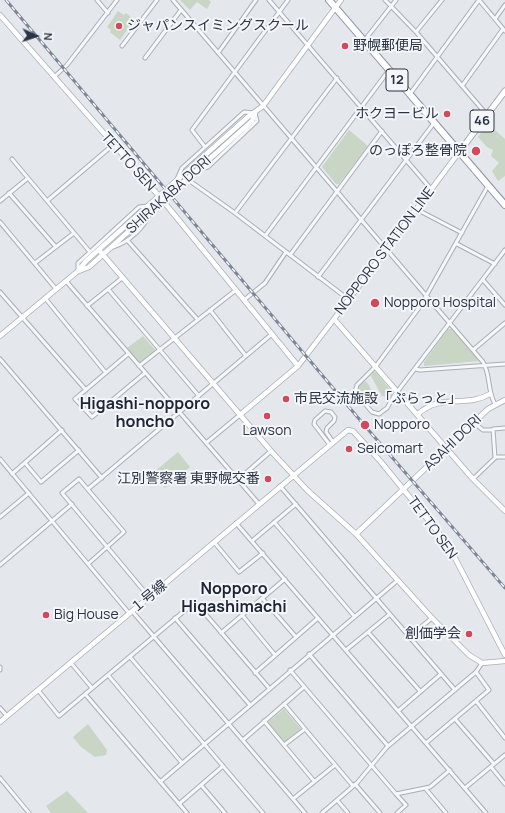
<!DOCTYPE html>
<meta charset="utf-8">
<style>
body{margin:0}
#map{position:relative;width:505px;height:813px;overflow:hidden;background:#e4e7ec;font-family:Manrope,sans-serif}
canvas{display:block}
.north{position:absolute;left:16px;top:16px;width:40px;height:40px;-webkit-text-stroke:3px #f4f6f9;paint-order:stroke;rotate:93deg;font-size:11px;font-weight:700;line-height:16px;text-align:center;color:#2b3445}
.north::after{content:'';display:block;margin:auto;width:14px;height:18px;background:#2b3445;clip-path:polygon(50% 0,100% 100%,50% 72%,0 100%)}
</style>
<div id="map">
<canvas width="505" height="813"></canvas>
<div class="north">N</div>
</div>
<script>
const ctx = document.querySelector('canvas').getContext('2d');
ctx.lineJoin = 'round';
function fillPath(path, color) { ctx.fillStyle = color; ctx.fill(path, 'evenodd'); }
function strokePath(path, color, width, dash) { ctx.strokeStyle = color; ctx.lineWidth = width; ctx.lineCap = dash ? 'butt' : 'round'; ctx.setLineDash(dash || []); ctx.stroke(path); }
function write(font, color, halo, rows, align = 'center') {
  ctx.font = font + ' Manrope,"Noto Sans JP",sans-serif'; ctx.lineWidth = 4; ctx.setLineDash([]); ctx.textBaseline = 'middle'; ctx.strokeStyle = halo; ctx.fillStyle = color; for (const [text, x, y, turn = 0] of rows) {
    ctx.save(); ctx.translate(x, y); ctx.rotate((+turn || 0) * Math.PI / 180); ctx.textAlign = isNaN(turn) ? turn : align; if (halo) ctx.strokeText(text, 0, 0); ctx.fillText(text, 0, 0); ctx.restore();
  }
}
fillPath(new Path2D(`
 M 180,0 L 209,0 L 211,2 L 207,9 L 197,2 L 190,10 Z
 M 118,11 L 124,15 L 126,13 L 137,22 L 135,25 L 132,23 L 120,40 L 110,32 L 111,30 L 107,27 Z
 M 487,123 L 505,139 L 505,176 L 498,181 L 492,171 L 499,163 L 491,156 L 493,150 L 487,147 L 478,137 Z
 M 349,130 L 368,146 L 339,184 L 336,184 L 322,167 Z
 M 448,329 L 452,329 L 479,361 L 424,366 L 424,362 Z
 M 143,336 L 156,351 L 139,363 L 127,348 Z
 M 373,372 L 376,372 L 392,392 L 392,395 L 387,397 L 382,396 L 371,376 Z
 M 365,381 C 370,384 373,393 370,398 L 365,397 L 358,389 L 359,386 Z
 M 178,452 L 190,467 L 165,488 L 153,473 Z
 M 284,709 L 301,729 L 284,743 L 268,722 Z
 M 88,724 L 107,750 L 106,755 L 95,757 L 81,747 L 73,737 Z
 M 67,791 L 88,813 L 51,813 L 46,806 Z`), '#c9d6c5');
const street = new Path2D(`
 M 97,0 L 108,13
 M 173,0 L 483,362 C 491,375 487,391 495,404
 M 269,0 L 431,189
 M 385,0 L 416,32 L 487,115
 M 479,0 L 505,31
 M 495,19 L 505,5
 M 416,32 L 442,0
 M 364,41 L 396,0
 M 122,46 L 157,0
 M 218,53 L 256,0
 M 145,58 L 181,10
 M 54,77 L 67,65 L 117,0
 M 462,86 L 503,29
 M 410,94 L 479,0
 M 205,147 L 192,130 L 288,0
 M 12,159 L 90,252
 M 177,179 L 182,168 L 244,112 L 255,113 L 257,121 L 208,167 L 200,169
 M 187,179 L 235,213 L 348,299
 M 488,186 L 421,305 L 376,366 L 357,385 L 355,392 L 372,412 L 379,414 L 387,408 L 394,396 L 505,250
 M 9,193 L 56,247
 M 0,201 L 28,178
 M 47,201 L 113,145
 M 416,209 L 462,233
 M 235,213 L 337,78
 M 0,222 L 56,289
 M 265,236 L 389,70
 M 127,240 L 198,320
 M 457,244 L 495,264
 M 113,247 C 128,243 145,227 150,213
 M 290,255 L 382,131
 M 35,263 L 74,233
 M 78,271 L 78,263 L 139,207 L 148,206
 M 318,277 L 434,123
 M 483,280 L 505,305
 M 66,281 L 259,504
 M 108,289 L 199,396
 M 0,292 L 86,390
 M 45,298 L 106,373
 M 244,300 L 265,283 L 286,252
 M 87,306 L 122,278
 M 210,310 L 246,356
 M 473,350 L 505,323
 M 128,354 L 75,399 L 92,417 L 145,373
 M 0,359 L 102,478
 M 139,366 L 236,290
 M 416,369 L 420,370 L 505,364
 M 474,423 L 483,430 L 493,430
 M 206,443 L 241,414
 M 330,445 L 314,424 L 315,420 L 325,411 L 331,412 L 335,417 L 334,421 L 327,428 L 326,432 L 333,442
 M 495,458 L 493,429 L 505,428
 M 0,459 L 129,613
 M 25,463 L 41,482 L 79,450
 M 12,474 L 62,430
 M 473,479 L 496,457 L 505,457
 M 238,480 L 271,451
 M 280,486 L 455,690
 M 88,489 L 272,334
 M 0,517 L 29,493
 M 274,522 L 354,616
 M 236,523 L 486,813
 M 252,541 L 296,504
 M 214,542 L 239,572 L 263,553
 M 88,564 L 124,532 L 79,479 L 62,493 L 149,597
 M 0,565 L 72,504
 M 262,598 L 296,637
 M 132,611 L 305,813
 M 242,615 L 275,655
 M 175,618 L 250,705
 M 368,632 L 420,691
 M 221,633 L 285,579
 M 409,637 L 432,618
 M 346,650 L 390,614
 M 309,654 L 388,746
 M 130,657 L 263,813
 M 71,663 L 92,688
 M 0,667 L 0,670
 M 290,670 L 396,794 L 430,787 L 450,770
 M 255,673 L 318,618
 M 108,675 L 182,763
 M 38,690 L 59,716 L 195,602 L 269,688
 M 85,694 L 187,813
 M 476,701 L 505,738
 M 284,704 L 353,786
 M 0,708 L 7,716
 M 398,711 L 441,674
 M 455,719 L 494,764
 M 264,721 L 314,781
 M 243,740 L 304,687
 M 426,743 L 489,690 L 476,672
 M 284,745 L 305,729
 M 491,767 L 505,784
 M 0,778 L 29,813
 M 160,782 L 398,580
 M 355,784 L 380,813
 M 201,785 L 225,813
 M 425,788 L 446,813
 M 465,788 L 505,755
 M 396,794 L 406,805 L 397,813
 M 293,799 L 335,765
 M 337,800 L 348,813
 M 179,804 L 223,766
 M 322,813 L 357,783 L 387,747 L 476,672 L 482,663`);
const secondary = new Path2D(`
 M 0,15 L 159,196 L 298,366
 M 460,151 L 334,319 L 473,479 L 505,511
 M 99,250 L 271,451 L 307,490 L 356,534 L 431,617 L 469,655 L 482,663 L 505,661
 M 79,271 L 89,267 L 252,121 L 255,113
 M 0,336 L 78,271 L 86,261 L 249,116 L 263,106 L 341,0
 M 241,414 L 298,366 L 334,319
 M 418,414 C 441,393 466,408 490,394
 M 356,534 L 488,409 L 505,400
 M 0,722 L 348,430 L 353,431 L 381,462 L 438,532 L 455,558 L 505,655`);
const primary = new Path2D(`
 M 460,151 L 505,91`);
const highway = new Path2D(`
 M 329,0 L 505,205`);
strokePath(street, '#a9aeb7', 5);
strokePath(secondary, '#a9aeb7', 6);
strokePath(primary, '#a3abb8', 7);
strokePath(highway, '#8b94a3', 8);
strokePath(street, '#f7f8fa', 3);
strokePath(secondary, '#fff', 4.5);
strokePath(primary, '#fff', 5);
strokePath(highway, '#fff', 6);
const rail = new Path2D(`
 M 6,0 L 365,426 L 505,588`);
strokePath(rail, '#7d8696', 3);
strokePath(rail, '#f4f6f9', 1.5, [4.5]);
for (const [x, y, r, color] of [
 [119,26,4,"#d1495b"],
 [345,46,4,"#d1495b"],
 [447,114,4,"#d1495b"],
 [476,151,5,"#d1495b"],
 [375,303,5,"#d1495b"],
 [286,399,4,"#d1495b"],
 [267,416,4,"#d1495b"],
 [365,425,5,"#d1495b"],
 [349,449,4,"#d1495b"],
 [268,479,4,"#d1495b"],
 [46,615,4,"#d1495b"],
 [469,634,4,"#d1495b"]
]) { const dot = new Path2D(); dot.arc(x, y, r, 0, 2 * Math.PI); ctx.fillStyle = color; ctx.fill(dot); strokePath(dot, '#f4f6f9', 1.5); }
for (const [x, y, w] of [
 [397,80,22],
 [482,121,24]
]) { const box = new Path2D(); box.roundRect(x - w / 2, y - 11, w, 22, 3); ctx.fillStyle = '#f4f6f9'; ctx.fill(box); strokePath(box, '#2b3445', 1); }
write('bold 13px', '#2b3445', null, [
 ["12",397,80],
 ["46",482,121]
]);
write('14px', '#2b3445', '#f4f6f9', [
 ["ジャパンスイミングスクール",127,26],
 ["野幌郵便局",353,46],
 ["ホクヨービル",439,114,"right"],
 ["のっぽろ整骨院",467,151,"right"],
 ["Nopporo Hospital",384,303],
 ["市民交流施設「ぷらっと」",294,399],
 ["Nopporo",374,425],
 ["Lawson",267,431,"center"],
 ["Seicomart",357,449],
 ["江別警察署 東野幌交番",260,479,"right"],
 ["Big House",54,615],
 ["創価学会",461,634,"right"]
], 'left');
write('14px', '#2b3445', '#f4f6f9', [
 ["TETTO SEN",128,162,48],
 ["SHIRAKABA DORI",169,195,-42],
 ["NOPPORO STATION LINE",385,251,-53],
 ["ASAHI DORI",453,443,-44],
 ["TETTO SEN",432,528,54],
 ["１号線",149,597,-40]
]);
write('bold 16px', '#1d2536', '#f4f6f9', [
 ["Higashi-nopporo",145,405],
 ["honcho",145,423],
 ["Nopporo",234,590],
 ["Higashimachi",234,608]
]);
</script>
